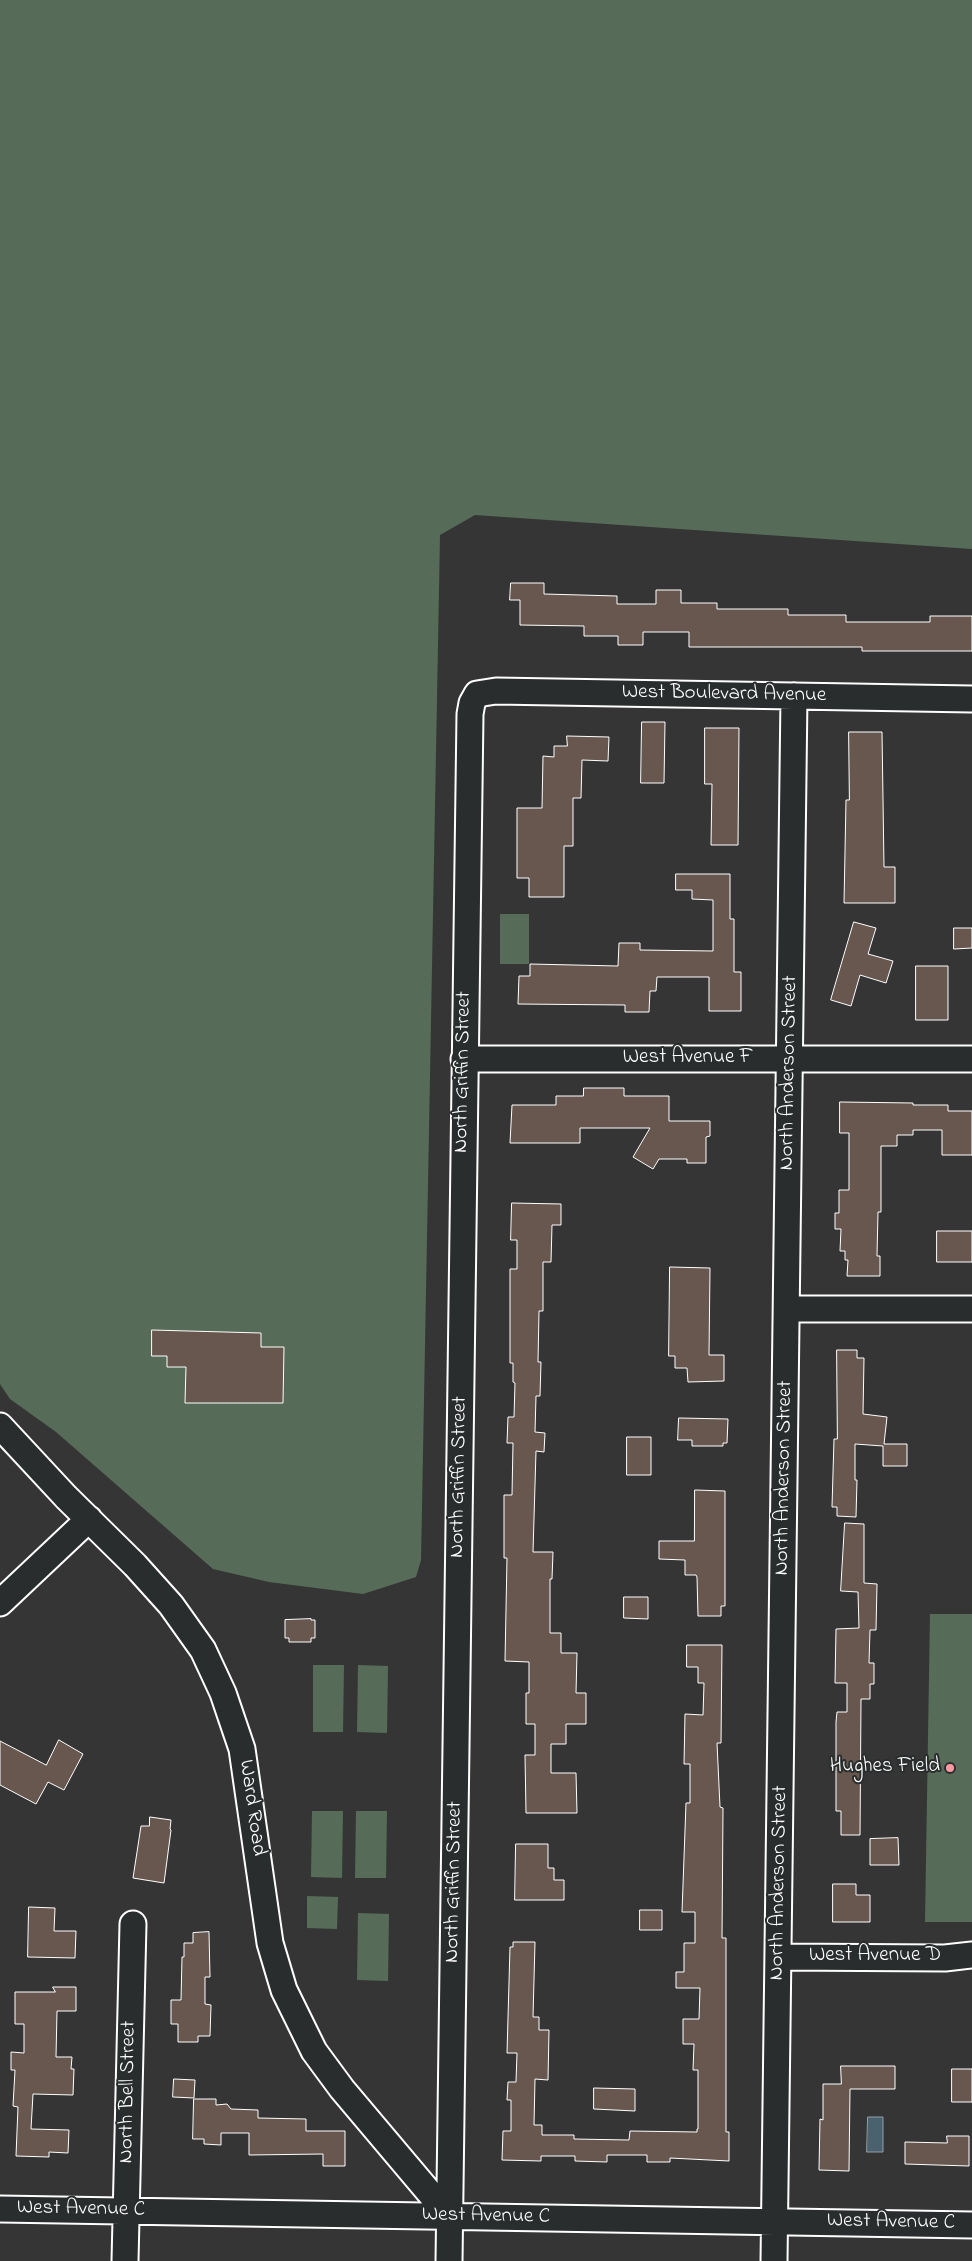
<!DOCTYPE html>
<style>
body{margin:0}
canvas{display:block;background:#363535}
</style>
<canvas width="972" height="2261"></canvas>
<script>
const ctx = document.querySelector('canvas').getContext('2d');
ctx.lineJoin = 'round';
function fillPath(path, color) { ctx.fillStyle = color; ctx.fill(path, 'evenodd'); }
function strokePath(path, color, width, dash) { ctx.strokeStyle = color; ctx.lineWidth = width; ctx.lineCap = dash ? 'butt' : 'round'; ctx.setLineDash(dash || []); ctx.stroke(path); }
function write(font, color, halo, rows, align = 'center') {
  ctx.font = font + ' "Indie Flower",sans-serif'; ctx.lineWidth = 4; ctx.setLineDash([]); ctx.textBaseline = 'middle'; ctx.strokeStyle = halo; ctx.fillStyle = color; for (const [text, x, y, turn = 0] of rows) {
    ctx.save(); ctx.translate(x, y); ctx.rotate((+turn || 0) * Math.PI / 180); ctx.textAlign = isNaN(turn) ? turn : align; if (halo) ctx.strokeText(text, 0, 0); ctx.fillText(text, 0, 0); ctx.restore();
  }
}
fillPath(new Path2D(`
 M 0,0 L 972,0 L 972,549 L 475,515 L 440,535 L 421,1560 L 416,1577 L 363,1594 L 269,1582 L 213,1569 L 56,1432 L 10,1399 L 0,1384 Z
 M 500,914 L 529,914 L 529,964 L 500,964 Z
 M 930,1614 L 972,1614 L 972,1922 L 925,1922 Z
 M 313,1665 L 344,1665 L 343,1732 L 313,1732 Z
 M 358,1665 L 388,1666 L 387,1733 L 357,1732 Z
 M 312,1811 L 343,1811 L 342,1878 L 311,1877 Z
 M 356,1811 L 387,1811 L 386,1878 L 355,1878 Z
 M 307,1896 L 338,1897 L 337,1929 L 307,1928 Z
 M 358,1913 L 389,1914 L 388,1981 L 357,1980 Z`), '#566c59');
const water = new Path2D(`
 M 868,2117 L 883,2117 L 883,2152 L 867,2152 Z`);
fillPath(water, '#4a616e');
strokePath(water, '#92a0a8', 1);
const building = new Path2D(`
 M 511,583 L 544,583 L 544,594 L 617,596 L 617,604 L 656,604 L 656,590 L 681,590 L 681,603 L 717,603 L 717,609 L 788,609 L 788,615 L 846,615 L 846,622 L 930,622 L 930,616 L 972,616 L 972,651 L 862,651 L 862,647 L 689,647 L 689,632 L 643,632 L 643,645 L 618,645 L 618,636 L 584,636 L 584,626 L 520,625 L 520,600 L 510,600 Z
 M 642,722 L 665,722 L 664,783 L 641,783 Z
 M 705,728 L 739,728 L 738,845 L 711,845 L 712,784 L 705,784 Z
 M 849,732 L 882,732 L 884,867 L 895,867 L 895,903 L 844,903 L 846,800 L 849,800 Z
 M 567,736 L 609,737 L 608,761 L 582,760 L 581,798 L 573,798 L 573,846 L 564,846 L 564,897 L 529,897 L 529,878 L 517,878 L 517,808 L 542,808 L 543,756 L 554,757 L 554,746 L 567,746 Z
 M 676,874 L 730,874 L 730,919 L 734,919 L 734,972 L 741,972 L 741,1011 L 709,1011 L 709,977 L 657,977 L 656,991 L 650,991 L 649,1012 L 625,1012 L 625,1005 L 518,1004 L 519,976 L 530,976 L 530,964 L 618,966 L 619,943 L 640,943 L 640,950 L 713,951 L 713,900 L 692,899 L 692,890 L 676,890 Z
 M 854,922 L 876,928 L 868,954 L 893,961 L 886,983 L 860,975 L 851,1006 L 831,1000 Z
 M 954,928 L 972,928 L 972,948 L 954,949 Z
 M 916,966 L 948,966 L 948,1020 L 916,1020 Z
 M 584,1088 L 624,1088 L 624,1096 L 669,1096 L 669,1121 L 710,1121 L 710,1136 L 706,1137 L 706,1163 L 687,1163 L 687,1159 L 659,1159 L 653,1169 L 633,1157 L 650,1128 L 580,1128 L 580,1143 L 510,1143 L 512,1105 L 556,1105 L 556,1096 L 583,1096 Z
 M 840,1102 L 913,1103 L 913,1105 L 948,1105 L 948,1111 L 972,1111 L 972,1155 L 942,1155 L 942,1130 L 913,1130 L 913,1135 L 897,1135 L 897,1146 L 881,1146 L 881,1212 L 878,1212 L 877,1256 L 880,1256 L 880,1276 L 847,1276 L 848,1260 L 845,1260 L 845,1251 L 840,1251 L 841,1229 L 835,1229 L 835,1213 L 839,1213 L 839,1190 L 849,1190 L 849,1133 L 840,1133 Z
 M 512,1203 L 561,1204 L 561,1225 L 552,1225 L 551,1262 L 543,1262 L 543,1311 L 539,1311 L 538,1362 L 541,1362 L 540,1396 L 536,1396 L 535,1432 L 545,1433 L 544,1452 L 536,1451 L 533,1552 L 553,1552 L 552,1579 L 550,1579 L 550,1633 L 561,1633 L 561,1653 L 577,1653 L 576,1693 L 586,1693 L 586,1724 L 566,1724 L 566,1744 L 551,1744 L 551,1773 L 576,1773 L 577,1813 L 526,1813 L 525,1755 L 535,1755 L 535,1724 L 526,1724 L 526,1693 L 529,1693 L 529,1662 L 505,1661 L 507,1558 L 504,1558 L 504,1495 L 512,1495 L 513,1443 L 507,1443 L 508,1417 L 514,1417 L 515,1383 L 513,1382 L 513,1363 L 510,1363 L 510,1269 L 517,1269 L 517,1240 L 511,1240 Z
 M 937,1231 L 972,1231 L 972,1262 L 937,1262 Z
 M 670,1267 L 710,1268 L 709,1355 L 724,1355 L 724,1381 L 688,1382 L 687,1368 L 675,1368 L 675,1356 L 669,1356 Z
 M 152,1330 L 261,1333 L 261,1347 L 284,1347 L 283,1403 L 185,1403 L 186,1367 L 167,1367 L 167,1356 L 152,1356 Z
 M 837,1350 L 857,1350 L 857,1358 L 864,1358 L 863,1414 L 887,1417 L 884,1444 L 907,1444 L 907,1466 L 883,1466 L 883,1446 L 855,1444 L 855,1480 L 857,1480 L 856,1517 L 837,1516 L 837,1507 L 832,1507 L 834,1439 L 837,1439 Z
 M 679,1418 L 728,1419 L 727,1443 L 723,1443 L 723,1446 L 692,1446 L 692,1440 L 678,1440 Z
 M 627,1437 L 651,1437 L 651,1475 L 627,1475 Z
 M 695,1490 L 725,1491 L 725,1606 L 721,1606 L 721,1616 L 698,1616 L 697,1577 L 696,1575 L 685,1575 L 685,1560 L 659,1559 L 659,1541 L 694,1541 Z
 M 845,1523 L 864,1524 L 864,1583 L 877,1584 L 876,1630 L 870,1630 L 869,1663 L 874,1663 L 874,1684 L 870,1684 L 870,1699 L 861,1699 L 860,1835 L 841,1835 L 841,1811 L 836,1811 L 836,1722 L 837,1712 L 847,1712 L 847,1683 L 835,1683 L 836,1629 L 859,1628 L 858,1592 L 841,1591 Z
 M 624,1597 L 648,1597 L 648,1619 L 624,1618 Z
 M 311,1619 L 311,1620 L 315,1620 L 315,1638 L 311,1638 L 311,1642 L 289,1642 L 289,1638 L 285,1638 L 285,1620 Z
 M 687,1645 L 722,1645 L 721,1743 L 717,1743 L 720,1807 L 723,1808 L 722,1938 L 726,1938 L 726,2132 L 729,2132 L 729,2161 L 670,2158 L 670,2162 L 647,2162 L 647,2155 L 607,2155 L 607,2162 L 575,2161 L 575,2156 L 541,2156 L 541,2161 L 502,2160 L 503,2131 L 511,2131 L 511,2100 L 507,2100 L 508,2082 L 516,2082 L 517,2053 L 507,2053 L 510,1947 L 513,1947 L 513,1942 L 535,1942 L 533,2017 L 539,2017 L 539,2030 L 549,2030 L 548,2080 L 535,2079 L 534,2125 L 542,2125 L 542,2135 L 574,2135 L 574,2139 L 629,2140 L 630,2131 L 697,2132 L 697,2129 L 698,2129 L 698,2070 L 693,2070 L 694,2044 L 683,2044 L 683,2019 L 699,2019 L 700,1988 L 676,1988 L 676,1972 L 684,1972 L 684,1943 L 695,1943 L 695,1912 L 682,1912 L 686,1803 L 690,1803 L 690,1764 L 684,1764 L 685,1714 L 703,1715 L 704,1683 L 698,1683 L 698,1667 L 687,1667 Z
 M 59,1740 L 83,1754 L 64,1790 L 48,1782 L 36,1804 L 0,1785 L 0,1741 L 46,1765 Z
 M 150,1817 L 171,1820 L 170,1829 L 171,1830 L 164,1883 L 133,1878 L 141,1826 L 149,1826 Z
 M 898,1838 L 899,1865 L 870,1865 L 870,1839 Z
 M 516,1844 L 548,1844 L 548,1868 L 554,1868 L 554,1880 L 564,1880 L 564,1900 L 515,1900 Z
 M 833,1884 L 856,1884 L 856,1895 L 870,1895 L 870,1922 L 833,1922 Z
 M 29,1907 L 55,1908 L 54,1931 L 76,1931 L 75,1958 L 28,1957 Z
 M 640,1910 L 662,1910 L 662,1930 L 640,1930 Z
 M 209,1932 L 210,1977 L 205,1977 L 205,2004 L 211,2005 L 210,2036 L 198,2036 L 198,2042 L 178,2042 L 178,2024 L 171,2024 L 171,2000 L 181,2000 L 182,1957 L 184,1957 L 184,1943 L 193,1943 L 193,1933 Z
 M 53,1987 L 76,1987 L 76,2011 L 57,2011 L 56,2057 L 72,2057 L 71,2069 L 74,2069 L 73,2095 L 33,2094 L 31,2129 L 69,2130 L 68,2153 L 49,2152 L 49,2157 L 16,2156 L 18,2107 L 13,2106 L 15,2070 L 11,2070 L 11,2052 L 24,2053 L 24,2024 L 15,2024 L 15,1992 L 55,1992 Z
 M 841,2066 L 895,2066 L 895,2089 L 850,2089 L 849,2171 L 819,2170 L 820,2119 L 823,2120 L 823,2084 L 841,2084 Z
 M 952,2069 L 972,2069 L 972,2102 L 952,2102 Z
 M 174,2079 L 195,2080 L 194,2098 L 173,2097 Z
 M 594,2088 L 635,2089 L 635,2111 L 594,2109 Z
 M 194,2099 L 216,2099 L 216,2105 L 227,2104 L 231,2109 L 258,2110 L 258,2118 L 306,2119 L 306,2131 L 345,2131 L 345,2166 L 323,2166 L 323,2154 L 249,2155 L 249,2133 L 221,2133 L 221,2145 L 204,2144 L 204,2139 L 193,2139 Z
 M 947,2136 L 969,2136 L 969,2166 L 905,2164 L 905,2142 L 947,2143 Z`);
fillPath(building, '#67574f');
strokePath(building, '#fff', 1);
const minor = new Path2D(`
 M 464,1059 L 972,1059
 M 787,1309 L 972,1309
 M 0,1426 L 66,1497 L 135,1565 L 171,1605 L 203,1650 L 223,1693 L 242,1749 L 270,1943 L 284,1990 L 314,2051 L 342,2089 L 450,2217
 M 0,1603 L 89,1519
 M 779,1957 L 945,1958 L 972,1955
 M 0,2209 L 972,2225
 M 125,2261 L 133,1924
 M 449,2261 L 470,714 L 472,703 L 477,694 L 496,691 L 972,699
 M 774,2261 L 794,696`);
strokePath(minor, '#fff', 29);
strokePath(minor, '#2a2d2e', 25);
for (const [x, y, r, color] of [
 [950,1768,5,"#ff9aa2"]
]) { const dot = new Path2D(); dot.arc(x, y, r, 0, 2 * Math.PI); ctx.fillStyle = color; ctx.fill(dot); strokePath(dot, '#2a2d2e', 2); }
write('21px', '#fff', '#2a2d2e', [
 ["West Boulevard Avenue",724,695,1],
 ["West Avenue F",688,1059],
 ["North Griffin Street",464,1072,-89],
 ["North Anderson Street",790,1073,-89],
 ["North Griffin Street",460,1477,-89],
 ["North Anderson Street",785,1478,-89],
 ["Ward Road",251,1808,82],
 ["North Griffin Street",455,1882,-89],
 ["North Anderson Street",780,1883,-89],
 ["West Avenue D",875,1957],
 ["North Bell Street",129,2092,-89],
 ["West Avenue C",81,2210,1],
 ["West Avenue C",486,2217,1],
 ["West Avenue C",891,2223,1]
]);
write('21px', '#fff', '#2a2d2e', [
 ["Hughes Field",940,1768]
], 'right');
</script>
